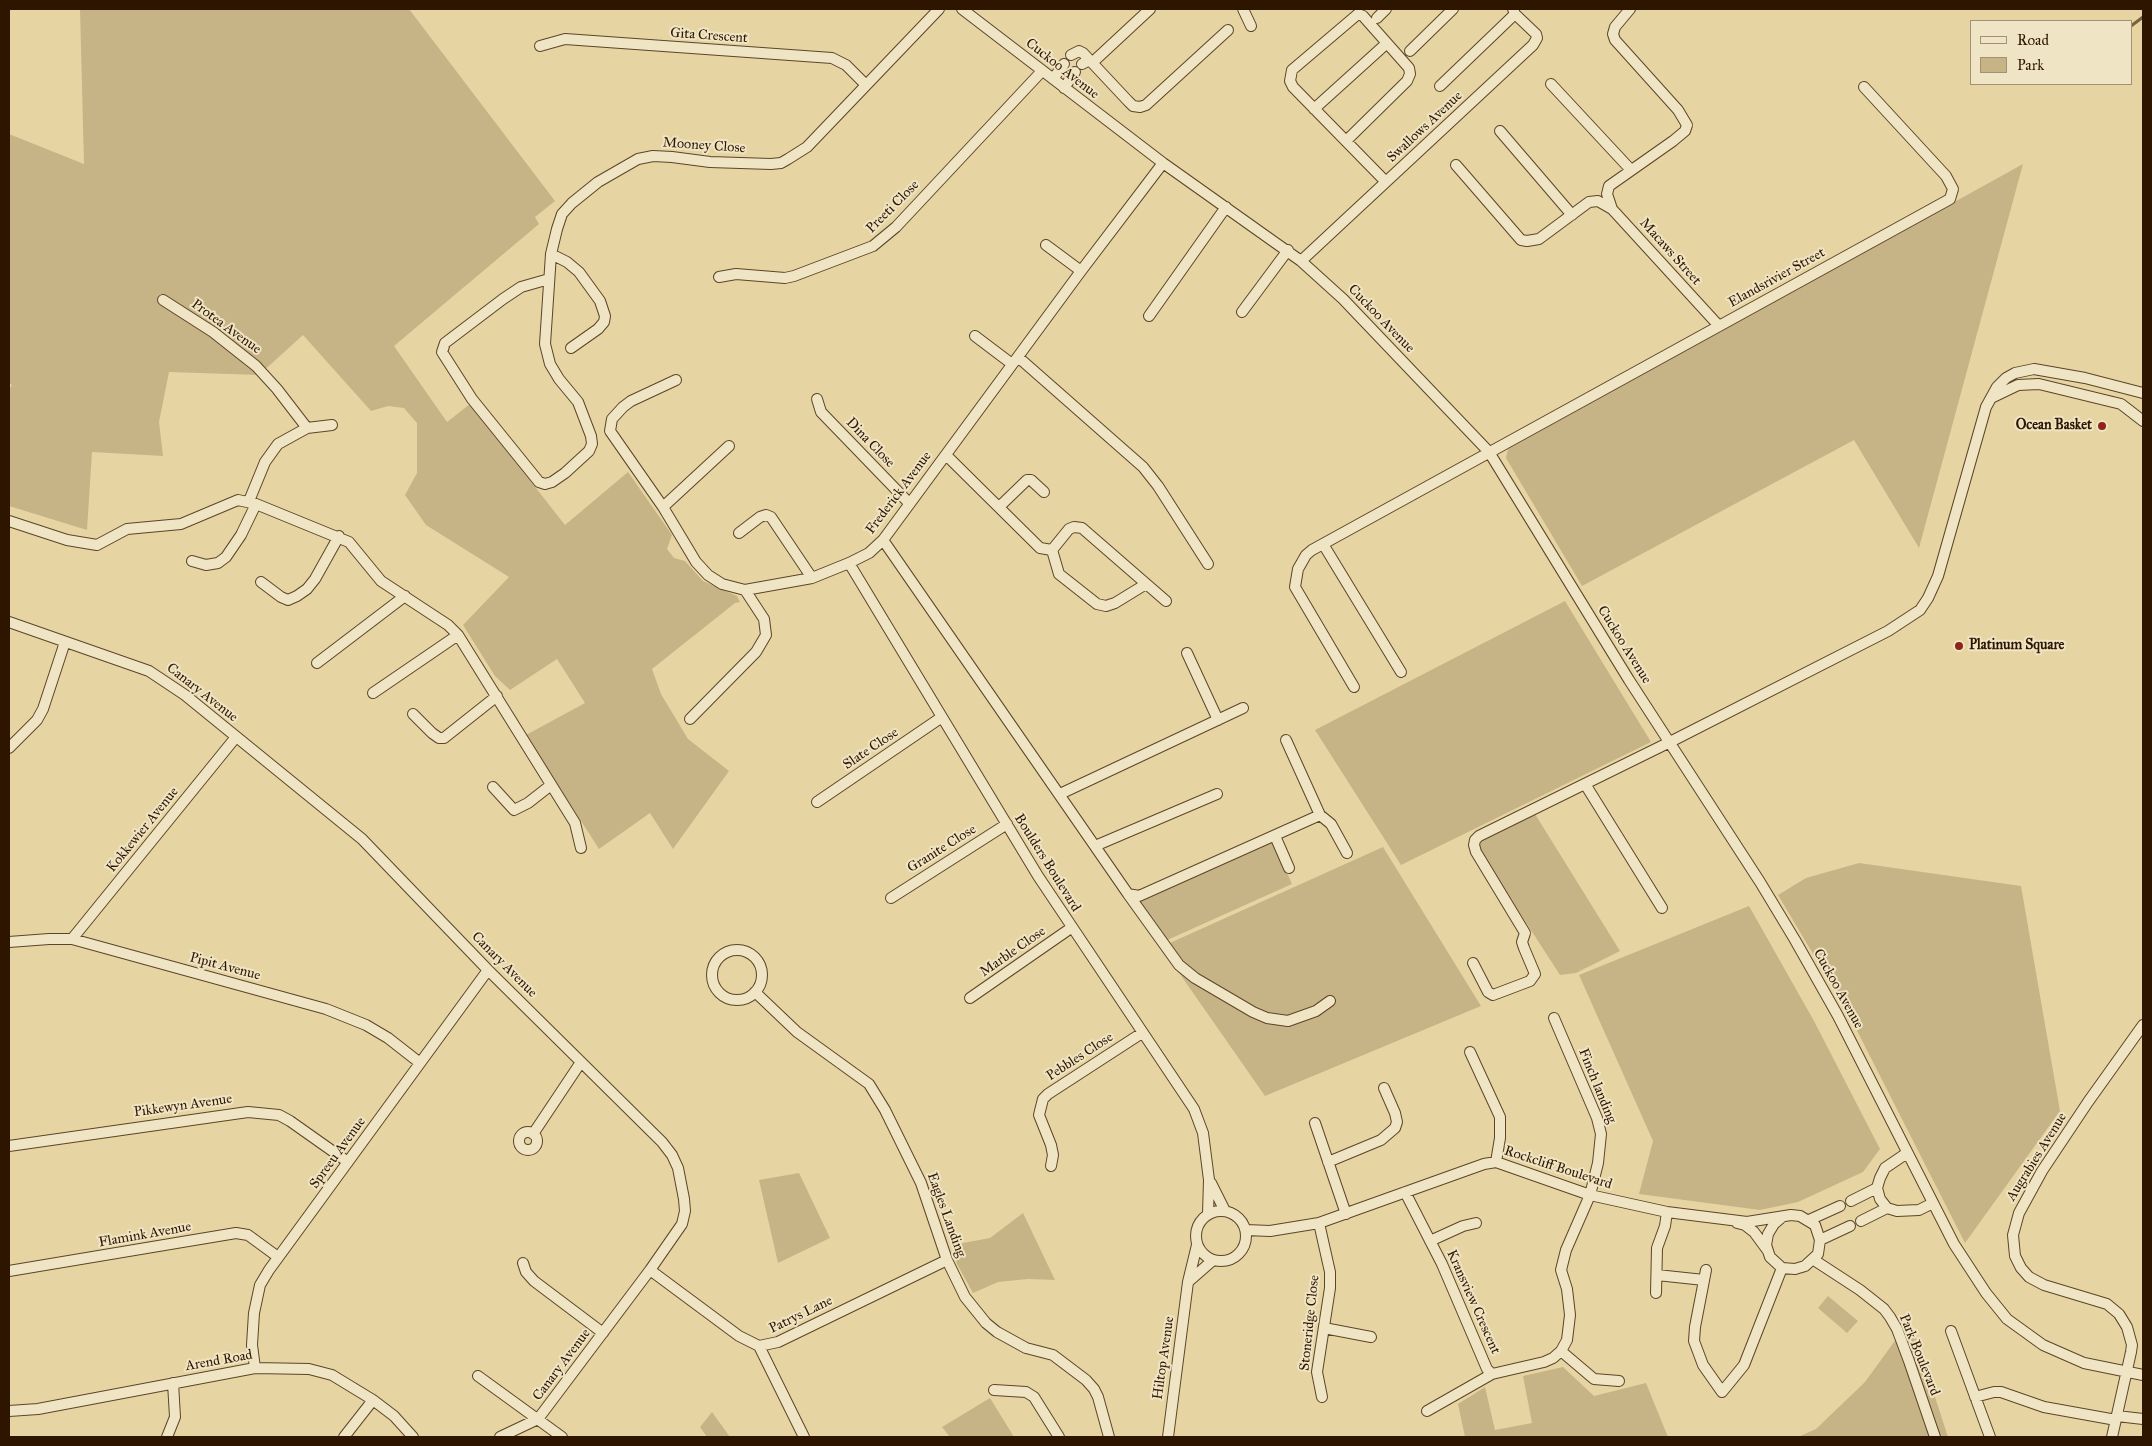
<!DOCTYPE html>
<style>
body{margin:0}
#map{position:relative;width:2152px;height:1446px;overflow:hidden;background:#e6d5a2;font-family:"IM FELL Great Primer",serif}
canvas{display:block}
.frame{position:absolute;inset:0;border:10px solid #2e1500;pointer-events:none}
.legend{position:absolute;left:1970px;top:20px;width:162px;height:65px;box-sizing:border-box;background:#efe4c3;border:1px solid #a29175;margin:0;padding:6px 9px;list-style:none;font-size:15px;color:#2e1500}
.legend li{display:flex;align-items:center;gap:10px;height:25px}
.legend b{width:25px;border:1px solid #a29175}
</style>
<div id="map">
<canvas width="2152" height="1446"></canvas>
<div class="frame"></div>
<ul class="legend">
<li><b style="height:6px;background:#efe4c3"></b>Road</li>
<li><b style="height:14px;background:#c7b486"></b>Park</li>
</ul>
</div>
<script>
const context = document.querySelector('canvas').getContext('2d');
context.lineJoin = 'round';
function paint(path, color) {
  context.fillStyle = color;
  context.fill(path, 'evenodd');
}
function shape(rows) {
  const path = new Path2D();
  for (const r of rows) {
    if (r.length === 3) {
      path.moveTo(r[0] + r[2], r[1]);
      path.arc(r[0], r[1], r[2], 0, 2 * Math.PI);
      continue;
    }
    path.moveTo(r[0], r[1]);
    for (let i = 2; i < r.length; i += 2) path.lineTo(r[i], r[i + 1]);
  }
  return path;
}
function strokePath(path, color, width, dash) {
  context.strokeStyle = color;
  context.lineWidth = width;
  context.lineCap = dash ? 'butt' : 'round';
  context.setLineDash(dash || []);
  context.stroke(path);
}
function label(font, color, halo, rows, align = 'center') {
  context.font = font + ' "IM FELL Great Primer",serif';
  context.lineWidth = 4;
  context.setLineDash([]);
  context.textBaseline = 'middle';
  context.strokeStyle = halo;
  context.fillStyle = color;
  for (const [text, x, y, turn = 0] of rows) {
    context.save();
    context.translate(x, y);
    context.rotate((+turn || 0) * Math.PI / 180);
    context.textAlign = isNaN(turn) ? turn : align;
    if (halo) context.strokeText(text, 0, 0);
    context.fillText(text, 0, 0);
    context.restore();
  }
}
paint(shape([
 [80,9,409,9,555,201,535,217,539,224,394,346,447,422,470,404,565,525,628,472,672,535,667,549,674,558,685,561,703,581,737,596,740,602,735,603,652,669,661,694,688,739,729,771,673,849,650,813,599,849,526,735,585,703,557,659,510,690,495,676,463,625,509,577,426,525,405,495,417,473,417,423,404,408,388,406,371,411,303,335,259,375,169,372,159,422,163,456,92,452,87,530,9,506,9,390,12,385,9,383,9,134,84,164],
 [2023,164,1919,548,1854,440,1582,586,1506,458,1508,449],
 [1565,601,1651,742,1401,865,1315,730],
 [1535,814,1620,951,1576,973,1560,975,1479,850,1480,843,1485,837],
 [1270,843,1275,845,1292,884,1165,941,1138,901],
 [1383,847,1481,1006,1265,1096,1161,947],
 [1859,863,2021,886,2060,1111,1965,1243,1847,1011,1778,895,1806,878],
 [1749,906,1814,1021,1880,1149,1863,1172,1798,1202,1760,1210,1639,1194,1653,1141,1579,975],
 [799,1173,830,1238,778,1263,759,1180],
 [1023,1213,1055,1280,1028,1279,998,1282,973,1293,957,1264,952,1245,990,1238],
 [1828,1296,1858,1321,1847,1333,1818,1308],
 [1910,1320,1948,1437,1798,1437,1816,1429,1865,1382],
 [1563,1367,1594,1396,1646,1383,1668,1437,1465,1437,1458,1404,1485,1387,1495,1430,1532,1423,1523,1376],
 [990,1398,1014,1437,950,1437,942,1427],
 [712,1412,730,1437,707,1437,700,1427]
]), '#c7b486');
strokePath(shape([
 [2131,26,2143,17]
]), '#776140', 3);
const minor = shape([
 [962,9,1163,163,1301,261,1343,299,1489,452,1629,680,1760,882,1795,940,1838,1016,1954,1244,1986,1293,2007,1319,2043,1345,2084,1363,2143,1375],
 [1243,9,1251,26],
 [1377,18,1386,9],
 [540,46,565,39,832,58,846,65,866,85],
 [1410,51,1453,9],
 [1071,55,1079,51,1083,53,1128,101,1133,106,1140,107,1146,105,1228,30],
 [1082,64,1088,61,1093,62,1150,9],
 [1053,79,1064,64],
 [1551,84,1631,170],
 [1440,86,1515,14],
 [1064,88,1075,72],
 [1314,109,1387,43],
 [1500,131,1572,215],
 [1346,141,1407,81,1410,74,1409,68,1363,16,1358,14,1292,70,1290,81,1293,87,1386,182],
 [1456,165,1521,240,1527,241,1539,239,1589,202,1598,201,1612,209,1719,326],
 [1612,209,1607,194,1609,186,1673,141,1685,131,1687,125,1678,110,1615,40,1613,34,1615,27,1630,9],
 [1046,245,1081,271],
 [551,254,567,262,579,272,600,301,605,316,604,322,598,329,571,348],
 [1301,261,1533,45,1537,38,1536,34,1515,14,1513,9],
 [719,277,736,274,785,278,794,276,873,246,896,227,1042,71],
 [549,279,521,287,503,299,445,343,442,352,472,399,539,482,545,484,552,482,565,473,589,451,592,444,591,436,578,402,559,379,550,364,545,344,551,254,557,229,562,214,572,203,598,182,638,159,653,156,672,157,710,162,771,164,781,163,788,159,807,147,939,9],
 [163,300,213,332,256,366,277,389,307,428],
 [1242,312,1288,250],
 [1149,316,1226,207],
 [975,336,1012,364],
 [1018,357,1143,467,1158,486,1208,564],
 [676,380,631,401,623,407,612,419,610,431,663,507,696,562,708,575,722,584,745,590,812,578,849,563,869,553,883,540,1081,271,1163,163],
 [1991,398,2018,385,2039,384,2121,404,2143,421],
 [817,399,821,412,909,503],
 [946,455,1040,548,1052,550,1069,529,1074,527,1082,528,1166,601],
 [249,501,265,462,278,444,307,428,332,425],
 [663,507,729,446],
 [999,507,1027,480,1031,480,1044,492],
 [9,521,67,540,97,545,127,529,181,524,238,500,256,504,349,542,381,581,448,625,458,635,575,823,581,848],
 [739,533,760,517,766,515,771,517,812,578],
 [883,540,1128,894,1139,896,1320,815,1286,740],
 [1323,544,1401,672],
 [1052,550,1059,574,1097,604,1106,606,1115,603,1146,584],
 [192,561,206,565,218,563,226,557,241,535,256,504],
 [849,563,1038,876,1194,1109,1203,1133,1209,1180,1208,1214],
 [261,582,281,597,288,600,297,596,307,589,315,579,339,536],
 [9,622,149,671,185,695,362,839,488,970,662,1142,672,1155,678,1168,684,1199,685,1211,682,1224,650,1270,538,1419,500,1437],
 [1187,653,1218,720],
 [317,663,405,596],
 [1354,687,1295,587,1298,569,1306,555,1312,550,1950,199,1953,189,1946,176,1864,87],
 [373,693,458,635],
 [413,714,432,733,439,738,444,738,497,696],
 [690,719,756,652,766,635,764,619,745,590],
 [9,748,37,720,43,709,65,642],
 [1585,784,1662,908],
 [493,787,514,810,528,803,551,785],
 [1060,794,1243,708],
 [817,802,942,717],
 [1320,815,1331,824,1347,853],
 [1275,836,1289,868],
 [1095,846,1217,794],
 [1128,894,1179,965,1195,978,1253,1012,1267,1018,1288,1021,1316,1011,1330,1001],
 [891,898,1007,824],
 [72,939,236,737],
 [9,942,49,939,72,939,326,1009,366,1025,388,1038,420,1063],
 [737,975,25],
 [1473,963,1488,992,1493,995,1530,981,1535,974,1524,948,1522,942,1525,933,1476,852,1474,845,1475,840,1479,836,1670,742,1888,631,1920,610,1928,598,1938,576,1986,407,1997,387,2006,378,2015,373,2034,369,2085,378,2143,393],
 [755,992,797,1032,869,1084,885,1110,921,1183,947,1260,965,1297,986,1323,997,1332,1026,1348,1053,1355,1086,1380,1094,1389,1098,1397,1109,1437],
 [970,998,1071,928],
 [1470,1052,1500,1117,1500,1138,1496,1162],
 [1315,1123,1346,1214],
 [528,1141,9],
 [533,1134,581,1062],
 [9,1146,248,1112,279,1115,290,1121,348,1162],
 [1907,1153,1885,1168,1880,1178,1877,1188,1880,1199,1887,1208,1897,1211,1919,1210,1933,1203],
 [1328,1162,1381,1140,1395,1128,1397,1122,1395,1113,1384,1088],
 [1051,1166,1053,1155,1051,1145,1039,1115,1043,1099,1048,1094,1142,1033],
 [1211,1183,1225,1211],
 [1405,1192,1442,1264,1487,1369,1492,1374],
 [1851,1201,1877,1188],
 [1221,1236,25],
 [1809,1220,1840,1206],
 [1861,1221,1887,1208],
 [1319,1223,1330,1272,1330,1288,1317,1372,1322,1397],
 [1737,1223,1745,1225,1754,1232,1768,1251],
 [1246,1230,1270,1231,1319,1223,1484,1164,1496,1162,1590,1195,1667,1212,1747,1222,1791,1215,1800,1216,1815,1225,1820,1240,1818,1254,1805,1266,1795,1269,1782,1268,1770,1257,1766,1245,1768,1234,1774,1224,1781,1218],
 [1820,1240,1850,1226],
 [1430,1241,1463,1226,1476,1223],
 [1814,1260,1860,1290,1884,1309,1890,1317,1897,1329,1909,1361,1935,1437],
 [523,1263,526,1272,534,1281,603,1333],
 [650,1270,739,1336,759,1346,778,1342,947,1260],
 [1706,1270,1695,1327,1694,1341,1703,1365,1722,1392,1744,1365,1782,1268],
 [9,1271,236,1233,248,1235,278,1257],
 [1657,1275,1704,1280],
 [1188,1282,1212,1261],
 [1656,1293,1657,1248,1665,1226,1667,1212],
 [1324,1328,1371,1337],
 [1951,1331,1990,1437],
 [759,1346,804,1437],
 [1561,1351,1594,1379,1619,1381],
 [255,1368,252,1345,254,1313,260,1285,269,1270,488,970],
 [478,1376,562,1437],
 [994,1390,1026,1392,1034,1397,1059,1437],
 [1975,1397,1994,1392,2001,1392,2044,1407,2116,1420],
 [9,1411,38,1409,255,1368,309,1369,332,1375,373,1400,394,1416,413,1437],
 [1427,1411,1492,1374,1544,1362,1553,1358,1561,1351,1567,1340,1570,1315,1567,1289,1561,1270,1566,1250,1590,1195,1598,1163,1601,1134,1597,1118,1554,1018],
 [2117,1416,2143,1419],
 [167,1437,175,1417,173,1383],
 [344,1437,373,1400],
 [1168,1437,1188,1282,1197,1245],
 [2112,1437,2131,1352,2132,1345,2127,1327,2119,1314,2107,1304,2044,1285,2029,1277,2021,1268,2015,1256,2013,1235,2019,1213,2042,1171,2088,1102,2143,1025]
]);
strokePath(minor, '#5c4528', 12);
strokePath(minor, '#efe4c3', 10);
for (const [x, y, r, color] of [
 [2102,426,5,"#8f2418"],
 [1959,646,5,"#8f2418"]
]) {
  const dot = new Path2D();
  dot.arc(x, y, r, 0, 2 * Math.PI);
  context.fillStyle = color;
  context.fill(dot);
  strokePath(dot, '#efe4c3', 2);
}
label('14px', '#2e1500', '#efe4c3', [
 ["Gita Crescent",709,36,4],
 ["Cuckoo Avenue",1062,69,38],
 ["Swallows Avenue",1425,127,-43],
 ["Mooney Close",704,146,4],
 ["Preeti Close",893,207,-45],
 ["Macaws Street",1670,252,48],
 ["Elandsrivier Street",1777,278,-29],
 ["Cuckoo Avenue",1381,319,46],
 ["Protea Avenue",226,327,36],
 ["Dina Close",870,443,46],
 ["Frederick Avenue",899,493,-53],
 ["Cuckoo Avenue",1624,645,58],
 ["Canary Avenue",202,693,38],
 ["Slate Close",871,749,-34],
 ["Kokkewier Avenue",143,830,-51],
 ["Granite Close",942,849,-32],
 ["Boulders Boulevard",1047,863,58],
 ["Marble Close",1013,952,-35],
 ["Canary Avenue",504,965,45],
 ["Pipit Avenue",225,967,15],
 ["Cuckoo Avenue",1838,989,61],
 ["Pebbles Close",1080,1057,-33],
 ["Finch landing",1597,1086,68],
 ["Pikkewyn Avenue",183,1106,-8],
 ["Spreeu Avenue",338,1153,-54],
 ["Augrabies Avenue",2037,1157,-58],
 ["Rockcliff Boulevard",1558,1168,18],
 ["Eagles Landing",946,1215,70],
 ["Flamink Avenue",145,1235,-10],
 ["Kransview Crescent",1473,1302,66],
 ["Patrys Lane",801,1315,-26],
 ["Stoneridge Close",1310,1323,-84],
 ["Park Boulevard",1919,1355,68],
 ["Hiltop Avenue",1164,1358,-82],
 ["Arend Road",219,1361,-10],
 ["Canary Avenue",562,1365,-53]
]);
label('bold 14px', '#2e1500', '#efe4c3', [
 ["Ocean Basket",2092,426],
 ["Platinum Square",1969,646,"left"]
], 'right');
</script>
